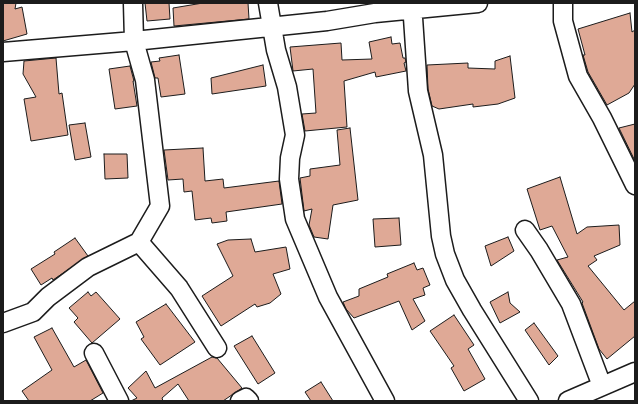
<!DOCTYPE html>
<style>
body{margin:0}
#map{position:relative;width:638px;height:404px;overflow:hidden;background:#fff;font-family:"Patrick Hand",sans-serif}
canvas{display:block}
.frame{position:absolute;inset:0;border:4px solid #1c1c1c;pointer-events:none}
</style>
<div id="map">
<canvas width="638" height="404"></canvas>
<div class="frame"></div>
</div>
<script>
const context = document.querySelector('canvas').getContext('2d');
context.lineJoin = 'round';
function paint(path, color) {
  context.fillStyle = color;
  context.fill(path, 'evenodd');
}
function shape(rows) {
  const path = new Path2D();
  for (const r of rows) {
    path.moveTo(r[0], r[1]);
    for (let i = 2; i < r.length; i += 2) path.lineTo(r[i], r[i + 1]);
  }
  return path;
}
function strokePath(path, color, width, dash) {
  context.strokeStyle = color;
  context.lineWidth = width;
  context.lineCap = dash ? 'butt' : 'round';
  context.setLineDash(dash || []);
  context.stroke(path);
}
const building = shape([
 [3,3,16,3,15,9,22,7,27,34,3,41,3,3],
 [145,3,169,3,170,19,147,21,145,3],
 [203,3,248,3,249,19,174,26,173,8,203,3],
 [630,13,632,32,635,30,635,84,629,93,607,105,588,72,583,55,585,55,578,29,630,13],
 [391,37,392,44,400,43,403,58,405,58,406,62,404,63,406,71,376,77,375,72,344,81,347,127,305,131,302,114,316,113,313,69,293,71,290,47,341,43,342,60,372,59,369,42,391,37],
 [179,55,185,94,161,97,158,78,155,78,151,62,160,61,159,58,179,55],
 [510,56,515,98,498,104,473,107,473,104,439,109,432,106,428,89,427,65,468,63,468,68,495,69,495,61,510,56],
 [56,58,59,94,62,93,68,135,31,141,24,99,36,97,23,74,24,61,56,58],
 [263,65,266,86,212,94,211,78,263,65],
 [130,66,134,81,133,81,137,106,115,109,109,69,130,66],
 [85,123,91,157,75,160,69,125,85,123],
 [635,124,635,161,619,128,635,124],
 [350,128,358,200,333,205,328,239,314,237,309,225,312,209,304,211,300,178,310,176,310,169,340,165,337,130,350,128],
 [203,148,205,181,223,179,224,188,279,181,282,204,226,212,227,221,212,223,211,218,195,220,192,191,184,192,183,179,168,180,164,150,203,148],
 [104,154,127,154,128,178,105,179,104,154],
 [560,177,577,234,587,227,619,225,620,245,594,256,597,260,588,266,624,310,635,301,635,336,607,359,599,349,582,303,583,302,557,260,568,257,552,226,540,230,527,189,560,177],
 [399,218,401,245,375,247,373,219,399,218],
 [508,237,514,251,491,266,485,246,508,237],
 [75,238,88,256,53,280,52,278,41,285,31,269,55,254,54,252,75,238],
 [251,239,255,252,286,247,290,269,273,274,281,294,270,303,257,307,255,304,221,326,202,296,233,276,217,244,228,240,251,239],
 [414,263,417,270,423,268,430,285,423,288,425,295,413,299,425,321,412,330,399,301,354,318,346,309,343,302,359,296,359,289,388,277,387,274,414,263],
 [88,292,91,296,96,292,120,319,92,343,74,322,78,318,69,308,88,292],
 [508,292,510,303,520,312,500,323,490,302,508,292],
 [166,304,195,342,160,365,141,339,144,337,136,322,166,304],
 [454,315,474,345,468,349,485,379,464,391,451,368,454,366,430,331,454,315],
 [534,323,558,356,549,365,525,330,534,323],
 [52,328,74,367,86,360,103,393,90,401,29,401,22,391,52,370,34,337,52,328],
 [252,336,275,373,258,384,234,346,252,336],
 [212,357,217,358,242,388,223,401,189,401,178,384,162,398,163,401,131,401,137,398,128,388,146,371,155,388,212,357],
 [321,382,333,401,311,401,305,392,321,382]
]);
paint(building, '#dfa996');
strokePath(building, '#1c1c1c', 1);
const minor = shape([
 [133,3,134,41,145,80,160,206,139,242,179,288,217,348],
 [268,3,276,50,287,87,295,135,290,158,289,179,295,219,328,297,385,401],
 [412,3,418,91,433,155,441,236,445,254,455,280,472,310,529,401],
 [563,3,563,21,578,76,602,118,635,185],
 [3,52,134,41,327,21,375,13,478,3],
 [525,230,539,250,571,304,602,386],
 [3,323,33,312,48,297,88,267,139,242],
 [94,353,119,401],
 [240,401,246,398,249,401],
 [568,401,635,372]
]);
strokePath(minor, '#1c1c1c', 21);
strokePath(minor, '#fff', 18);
</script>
